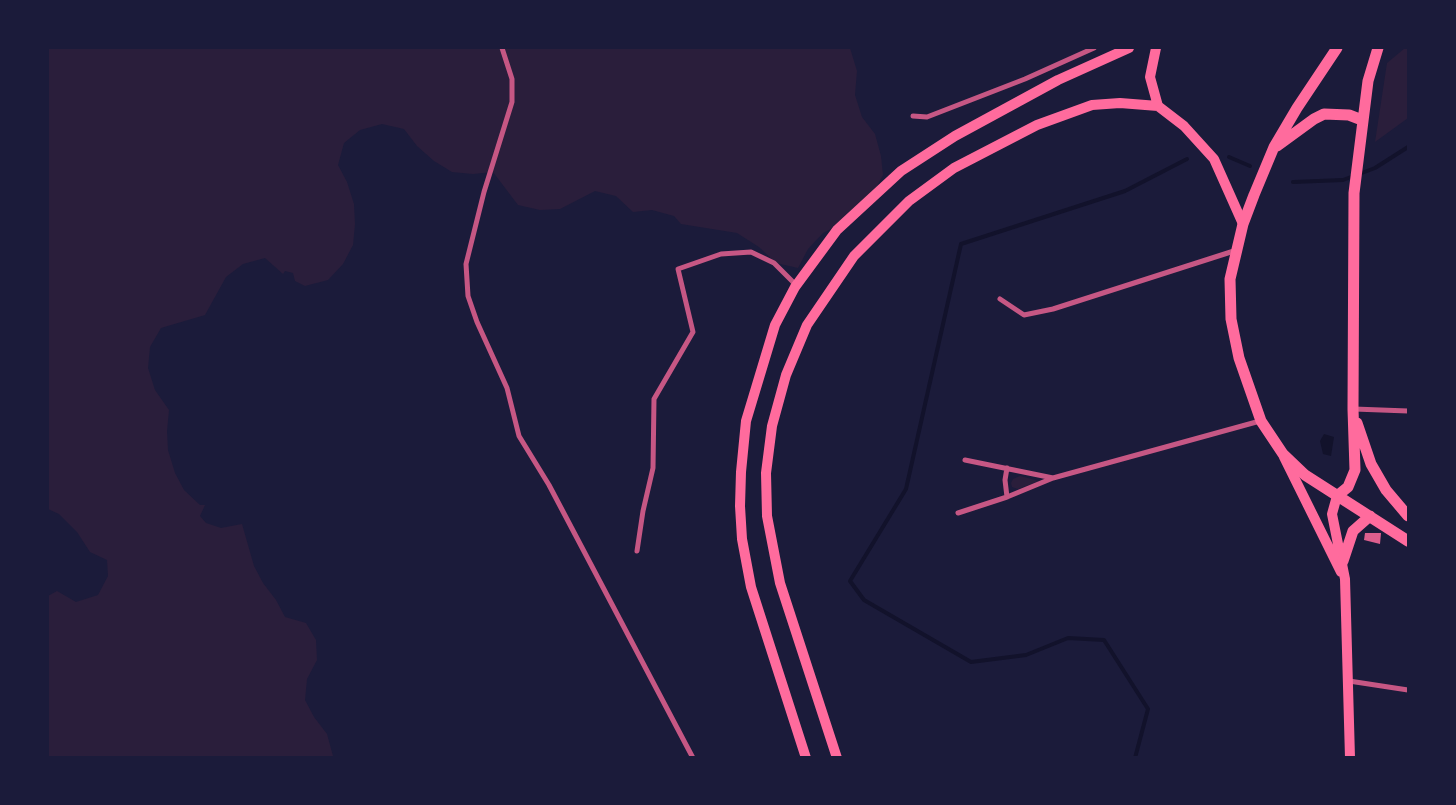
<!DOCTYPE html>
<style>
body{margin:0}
#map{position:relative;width:1456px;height:805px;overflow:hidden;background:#1b1b3a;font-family:Karla,sans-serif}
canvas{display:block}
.frame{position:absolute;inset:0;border:49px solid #1b1b3a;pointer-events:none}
</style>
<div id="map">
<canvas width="1456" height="805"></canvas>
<div class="frame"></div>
</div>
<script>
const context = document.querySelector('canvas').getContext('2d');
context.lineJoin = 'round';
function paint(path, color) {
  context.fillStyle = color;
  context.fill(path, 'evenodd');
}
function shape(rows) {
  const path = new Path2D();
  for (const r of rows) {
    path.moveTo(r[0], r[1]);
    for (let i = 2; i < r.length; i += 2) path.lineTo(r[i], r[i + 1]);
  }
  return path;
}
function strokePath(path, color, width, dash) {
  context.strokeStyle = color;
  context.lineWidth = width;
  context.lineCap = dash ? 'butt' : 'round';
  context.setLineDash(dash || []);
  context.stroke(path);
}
paint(shape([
 [48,48,850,48,857,71,855,95,862,117,875,134,881,156,883,175,872,195,841,224,823,233,808,249,798,268,776,263,759,247,737,233,681,224,674,216,652,210,633,212,616,196,595,191,560,209,540,210,518,205,493,172,473,174,452,172,434,161,417,146,404,129,382,124,360,130,344,143,338,165,347,182,354,204,355,224,353,245,343,264,328,280,305,286,295,281,293,273,285,271,283,274,265,258,243,264,226,277,205,315,161,328,150,347,148,368,155,390,169,410,167,431,168,450,175,473,184,490,200,505,205,505,200,516,206,523,221,528,242,524,254,566,263,583,276,600,285,617,306,623,316,640,317,660,307,679,305,700,314,717,327,734,333,756,331,757,48,757,48,596,57,591,76,602,98,595,108,576,107,560,90,552,77,532,59,514,48,509],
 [1405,48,1408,48,1408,118,1375,142,1387,63],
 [1020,476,1039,481,1018,489,1012,487,1011,483,1013,479]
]), '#2a1e3b');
paint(shape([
 [1324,434,1334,437,1331,456,1323,454,1320,441]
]), '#12122b');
strokePath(shape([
 [1229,157,1250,166],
 [1293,182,1343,180,1375,168,1408,147],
 [1135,758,1148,709,1104,640,1068,638,1026,655,971,662,864,600,850,581,906,489,961,244,1125,191,1187,159]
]), '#12122b', 4);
paint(shape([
 [1365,533,1381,533,1380,544,1364,540]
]), '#dd5f8e');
strokePath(shape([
 [502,48,512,79,512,102,484,192,466,264,468,296,477,322,507,388,519,436,549,485,693,758],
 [913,116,927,117,1025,79,1094,48],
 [1000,299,1024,315,1053,309,1237,250],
 [1354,409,1408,411],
 [965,460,1053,478],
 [1007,468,1005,480,1007,497],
 [958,513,1007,497,1053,478,1260,421],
 [637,551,643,511,653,468,654,399,693,332,678,269,721,254,751,252,774,263,796,285],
 [1349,681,1408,690]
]), '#c65784', 5);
strokePath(shape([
 [1156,48,1150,77,1158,106],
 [1284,457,1341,572],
 [1337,496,1332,514,1345,579,1350,758],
 [806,758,751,587,742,539,740,506,741,472,746,421,775,325,795,287,837,230,901,171,955,136,1058,80,1129,48],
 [837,758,780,583,767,516,766,473,772,426,786,375,807,325,854,256,909,201,954,168,1037,125,1092,105,1120,103,1158,106,1184,126,1214,159,1243,224]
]), '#ff6b9d', 10);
strokePath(shape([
 [1337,48,1297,108,1274,147,1254,195,1243,224,1230,279,1231,319,1239,358,1261,421,1283,454,1305,475,1408,541],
 [1277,146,1314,119,1324,114,1349,115,1362,120],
 [1357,423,1371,464,1386,490,1408,516],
 [1337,496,1348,487,1355,470,1353,409,1354,193,1368,81,1378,48],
 [1343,561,1353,531,1370,516]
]), '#ff6b9d', 11);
</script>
